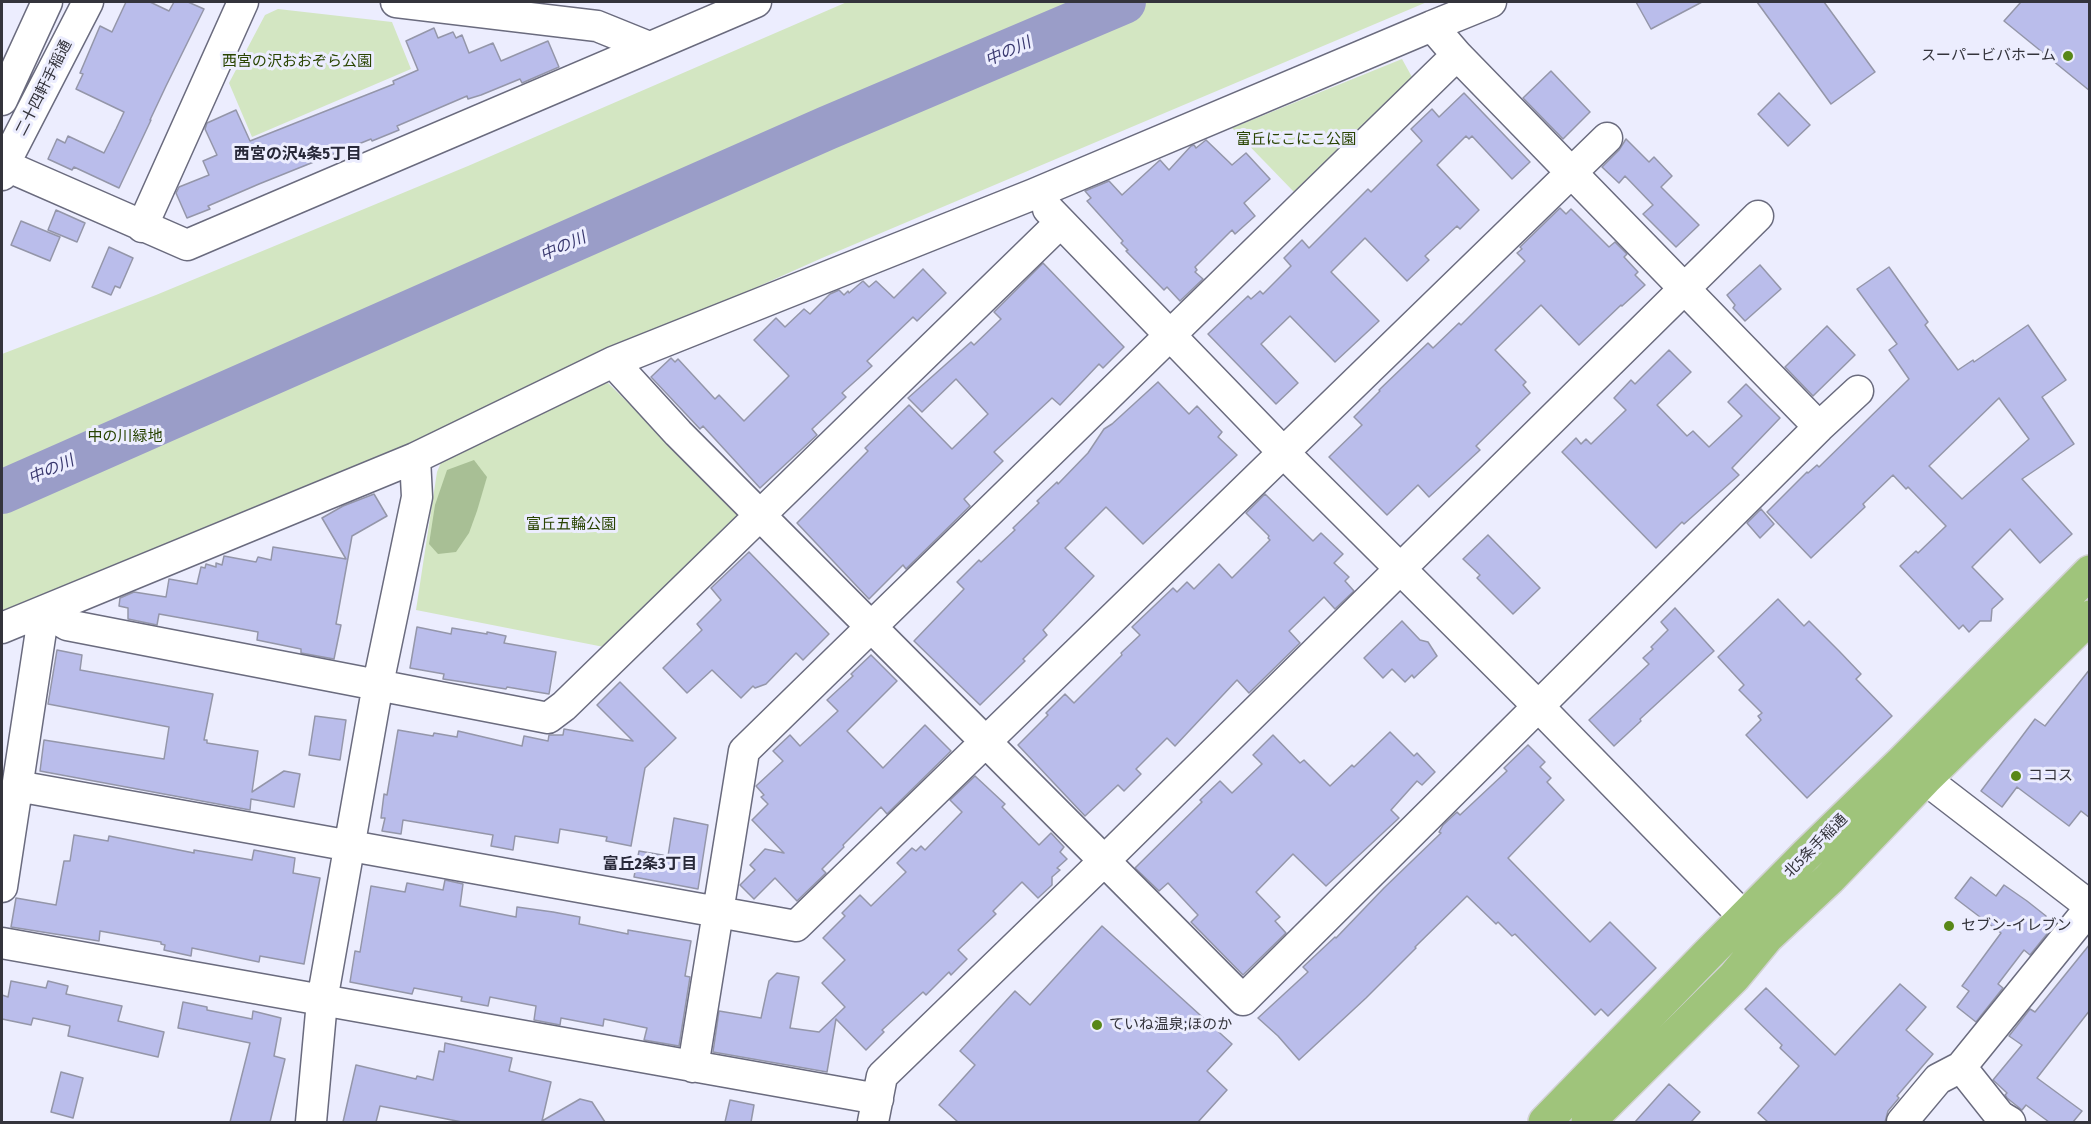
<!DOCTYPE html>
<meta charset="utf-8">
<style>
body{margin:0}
#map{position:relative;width:2091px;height:1124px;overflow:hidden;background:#ecedfe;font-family:"Fira Sans Condensed",sans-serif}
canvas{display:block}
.frame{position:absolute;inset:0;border:3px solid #34343c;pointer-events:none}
</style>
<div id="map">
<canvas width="2091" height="1124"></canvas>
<div class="frame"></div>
</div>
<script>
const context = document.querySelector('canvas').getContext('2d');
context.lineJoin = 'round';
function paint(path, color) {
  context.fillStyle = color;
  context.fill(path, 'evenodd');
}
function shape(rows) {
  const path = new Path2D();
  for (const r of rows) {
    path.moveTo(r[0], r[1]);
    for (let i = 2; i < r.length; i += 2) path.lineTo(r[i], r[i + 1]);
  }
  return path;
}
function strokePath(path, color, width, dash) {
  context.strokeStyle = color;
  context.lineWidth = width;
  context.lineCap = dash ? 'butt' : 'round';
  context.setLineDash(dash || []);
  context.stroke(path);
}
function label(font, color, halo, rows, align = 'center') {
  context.font = font + ' "Fira Sans Condensed","Noto Sans JP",sans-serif';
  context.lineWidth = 6;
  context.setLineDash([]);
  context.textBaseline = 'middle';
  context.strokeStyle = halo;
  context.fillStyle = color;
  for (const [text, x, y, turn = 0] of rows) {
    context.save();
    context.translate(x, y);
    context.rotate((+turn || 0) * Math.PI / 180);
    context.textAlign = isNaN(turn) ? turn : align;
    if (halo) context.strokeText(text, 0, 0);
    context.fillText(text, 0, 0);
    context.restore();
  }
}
paint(shape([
 [847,2,1427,2,822,258,560,375,296,497,2,619,2,354,156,295,468,166],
 [278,9,392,22,411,69,252,137,229,83,265,15],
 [1402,59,1412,77,1294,192,1232,128],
 [608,383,663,437,670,441,738,515,735,521,609,648,416,610,437,472,442,460,599,385]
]), '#d3e6c2');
paint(shape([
 [474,460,487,477,477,511,469,533,456,552,438,554,429,544,435,505,447,470]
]), '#a8bf95');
strokePath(shape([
 [2,492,827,128,1124,2]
]), '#9a9dc8', 44);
const building = shape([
 [126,2,150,2,169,11,174,2,188,2,204,9,166,86,150,120,151,120,119,188,74,167,72,170,48,159,57,139,65,143,68,136,104,153,116,129,124,112,76,89,83,74,80,73,100,26,112,32,126,2],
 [1636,2,1702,2,1651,29,1636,2],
 [1757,2,1824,2,1875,72,1831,104,1757,2],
 [2021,2,2090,2,2090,91,2004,21,2021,2],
 [434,28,438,38,453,32,456,38,462,35,469,53,493,43,501,61,548,41,559,67,522,83,520,79,481,95,468,99,467,96,397,126,399,130,372,141,371,139,259,184,208,206,210,209,187,218,176,193,179,187,209,175,203,161,217,155,205,129,207,123,236,110,250,141,394,84,393,81,418,70,406,41,434,28],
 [1551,71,1590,112,1563,139,1523,98,1551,71],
 [1464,93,1530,162,1512,179,1472,136,1469,139,1466,136,1437,165,1479,210,1460,229,1457,226,1425,256,1429,260,1407,281,1365,238,1331,272,1379,321,1335,362,1290,316,1261,344,1298,383,1276,404,1208,334,1248,296,1251,299,1260,291,1263,294,1291,266,1284,258,1302,240,1309,248,1368,189,1371,192,1422,141,1411,129,1432,109,1439,117,1464,93],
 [1779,93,1810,125,1788,146,1758,114,1779,93],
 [1626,139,1649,162,1654,157,1672,176,1661,187,1699,225,1676,247,1643,214,1653,205,1625,176,1619,183,1602,167,1619,150,1626,139],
 [1206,140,1232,165,1246,153,1270,179,1244,203,1255,216,1235,234,1232,230,1195,267,1197,270,1195,272,1203,279,1180,301,1167,287,1164,290,1126,251,1128,250,1121,243,1123,241,1087,201,1091,198,1085,191,1109,181,1122,195,1160,160,1169,170,1191,146,1194,145,1196,148,1206,140],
 [1560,208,1566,214,1571,209,1609,247,1615,242,1627,254,1624,257,1638,272,1635,275,1645,285,1622,306,1621,305,1579,345,1541,305,1495,350,1526,382,1523,385,1530,393,1476,446,1480,450,1429,497,1418,485,1387,515,1329,457,1362,425,1354,417,1380,391,1379,390,1428,343,1433,348,1459,323,1461,325,1525,261,1517,253,1522,249,1520,247,1560,208],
 [56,210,85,223,77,242,48,230,56,210],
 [21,221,60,237,50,261,11,245,21,221],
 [109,247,133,258,120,288,115,286,111,295,92,287,109,247],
 [1043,263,1124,347,1103,368,1099,364,1060,405,1052,398,994,452,1003,461,964,499,970,506,906,569,903,565,869,599,797,523,868,451,865,448,909,405,952,449,988,414,956,379,922,412,908,398,971,342,974,345,1001,319,994,312,1043,263],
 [1760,265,1781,289,1745,321,1733,308,1735,305,1727,295,1760,265],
 [1889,267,1928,322,1925,325,1958,370,1973,360,1974,362,2028,325,2066,380,2042,397,2074,444,2022,479,2072,534,2040,563,2010,529,1972,567,2003,599,1992,609,1991,621,1980,621,1969,632,1963,625,1959,629,1900,566,1916,551,1918,553,1946,526,1908,487,1906,489,1893,475,1863,504,1865,507,1811,558,1767,512,1807,472,1808,473,1817,465,1819,467,1909,379,1889,350,1897,344,1857,289,1889,267],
 [1999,398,2029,439,1962,499,1929,466,1999,398],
 [923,269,946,293,917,321,913,317,867,361,872,366,842,393,846,397,812,429,817,435,760,488,703,426,700,429,651,377,671,358,675,362,678,359,715,399,719,395,744,421,789,376,754,340,776,318,785,327,804,309,810,314,830,294,839,290,844,295,848,291,849,293,863,281,869,287,876,281,894,298,923,269],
 [1827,326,1855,355,1813,396,1785,367,1827,326],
 [1669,350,1691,372,1657,405,1687,436,1693,431,1709,447,1742,416,1728,402,1746,384,1780,418,1732,468,1739,475,1684,524,1682,522,1656,548,1562,452,1576,438,1581,444,1586,439,1591,444,1626,410,1614,398,1631,380,1635,384,1669,350],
 [1158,382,1189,414,1197,406,1222,432,1218,437,1237,455,1143,544,1106,507,1065,548,1094,576,1043,630,1047,635,1023,659,1025,661,980,705,914,641,964,589,957,582,979,560,981,562,1015,530,1013,528,1039,503,1037,501,1057,482,1058,484,1088,453,1104,429,1112,424,1158,382],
 [374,494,387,516,352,536,336,624,341,625,334,659,301,653,301,649,257,640,258,632,226,626,159,614,157,625,128,619,128,608,119,606,120,598,134,592,166,597,169,579,197,584,201,567,205,568,206,564,216,567,216,563,222,565,224,556,256,562,258,557,271,560,273,547,346,559,322,518,343,506,374,494],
 [1265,494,1313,541,1321,533,1343,554,1334,563,1349,577,1345,581,1354,591,1335,609,1324,597,1289,631,1300,643,1249,693,1237,680,1175,746,1167,738,1136,769,1141,774,1124,791,1118,785,1085,816,1018,745,1048,715,1046,713,1065,694,1074,703,1122,655,1121,653,1140,635,1132,627,1173,588,1177,592,1187,582,1194,589,1219,564,1232,578,1270,540,1268,538,1269,536,1246,513,1265,494],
 [1761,509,1774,524,1760,538,1747,523,1761,509],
 [1488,535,1540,588,1513,614,1477,578,1480,575,1463,559,1488,535],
 [749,552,829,634,803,660,796,653,766,684,755,688,753,686,741,698,712,670,687,693,663,668,702,630,697,624,721,600,711,588,749,552],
 [1778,599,1804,626,1809,621,1839,651,1861,674,1856,679,1892,716,1807,798,1746,735,1761,720,1758,716,1762,713,1739,690,1744,685,1718,657,1778,599],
 [1675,608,1714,651,1640,719,1641,721,1614,746,1589,720,1649,664,1643,658,1653,649,1651,647,1668,630,1661,622,1675,608],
 [1402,621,1420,640,1428,642,1437,656,1414,678,1412,675,1405,682,1392,669,1383,678,1364,658,1402,621],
 [417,627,451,634,452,628,487,634,487,632,506,636,504,643,556,652,549,694,507,687,506,689,463,682,443,679,444,674,410,668,417,627],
 [57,650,82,655,80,670,213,694,204,740,207,740,207,743,258,751,252,792,284,771,300,774,294,807,251,799,250,810,40,771,44,740,164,759,169,727,48,704,57,650],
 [871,655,897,681,847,731,883,768,925,725,951,751,887,814,881,807,843,845,844,847,822,869,826,873,797,901,775,878,754,899,740,885,755,870,750,865,765,849,784,853,752,820,768,804,761,797,764,795,756,786,783,761,773,751,790,735,800,746,838,711,827,700,853,676,851,674,871,655],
 [2090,669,2090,818,2081,811,2069,826,2017,787,2002,807,1981,791,2035,719,2045,726,2090,669],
 [620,682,676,738,645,768,631,846,606,841,607,837,560,829,558,843,515,836,513,850,491,846,493,835,403,820,401,834,382,831,385,818,381,818,384,794,387,795,398,730,433,736,434,733,457,737,458,731,522,746,524,736,548,741,549,735,563,735,564,729,633,741,597,705,620,682],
 [315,716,346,720,340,760,309,755,315,716],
 [1390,732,1414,756,1417,753,1435,772,1422,785,1417,781,1391,810,1399,818,1326,886,1293,854,1256,892,1280,917,1275,921,1286,933,1243,975,1191,922,1198,915,1168,883,1159,891,1135,868,1202,802,1200,800,1220,781,1232,793,1262,764,1253,755,1273,735,1300,763,1304,760,1330,786,1352,765,1354,767,1390,732],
 [1528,745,1545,762,1540,767,1551,778,1547,782,1564,800,1508,858,1590,942,1610,922,1656,968,1608,1016,1601,1009,1595,1015,1515,934,1512,936,1498,922,1496,924,1467,896,1415,947,1416,948,1366,998,1299,1060,1278,1036,1258,1018,1308,972,1303,967,1335,937,1336,938,1384,888,1441,833,1439,832,1443,825,1457,812,1460,815,1507,771,1504,768,1528,745],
 [975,776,1005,804,1002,807,1039,845,1051,833,1064,847,1060,852,1067,859,1057,868,1060,870,1052,877,1052,885,1038,898,1022,882,993,911,996,914,958,950,967,959,951,975,949,972,926,995,923,992,882,1030,884,1032,866,1050,836,1019,827,1072,713,1052,719,1011,761,1018,769,981,777,973,799,977,790,1028,819,1032,845,1007,822,983,845,960,823,938,845,916,842,913,860,895,871,906,906,872,897,863,912,848,916,851,921,846,925,850,962,812,950,800,975,776],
 [674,818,708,825,698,889,634,877,639,851,668,856,674,818],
 [74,835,108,841,109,836,194,853,194,850,252,860,254,850,295,858,293,873,320,878,304,964,260,956,259,962,192,948,191,956,164,950,165,945,161,944,161,942,100,931,99,941,11,927,16,898,56,905,64,861,70,861,74,835],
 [1971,877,1996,896,2004,885,2027,901,2046,916,2047,934,2030,955,2024,950,1998,984,2003,988,1976,1022,1957,1007,1969,991,1962,986,2001,933,1955,898,1971,877],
 [445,880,463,884,460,906,516,917,517,907,553,912,580,917,579,924,628,934,628,930,691,941,685,976,690,977,679,1046,644,1040,647,1028,604,1019,603,1026,561,1018,560,1025,534,1020,536,1006,490,997,488,1006,461,1001,462,997,414,988,412,994,350,982,355,951,360,952,371,886,405,892,407,883,443,890,445,880],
 [1102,926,1232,1044,1207,1071,1227,1090,1198,1122,958,1122,939,1105,975,1065,960,1051,1015,991,1030,1005,1102,926],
 [2090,944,2090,1010,2037,1078,2082,1111,2073,1122,2049,1122,2026,1105,2022,1110,2007,1098,2005,1095,2007,1093,1993,1080,2022,1045,2009,1036,2030,1009,2035,1012,2090,944],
 [11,981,46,988,48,981,68,986,66,994,122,1006,118,1021,164,1032,158,1057,68,1036,70,1026,33,1018,31,1025,2,1019,2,995,8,997,11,981],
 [1900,984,1926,1007,1906,1030,1933,1054,1897,1096,1899,1098,1888,1111,1885,1122,1768,1122,1758,1113,1799,1066,1780,1048,1782,1045,1745,1009,1766,988,1835,1055,1900,984],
 [183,1002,207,1007,207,1010,252,1019,253,1011,281,1018,274,1056,285,1059,270,1122,230,1122,250,1043,178,1028,183,1002],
 [445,1043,512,1058,509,1071,551,1082,542,1121,580,1099,592,1102,605,1122,462,1122,380,1106,376,1122,343,1122,356,1065,416,1079,417,1076,433,1080,439,1051,444,1052,445,1043],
 [61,1072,83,1078,73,1118,51,1112,61,1072],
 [1669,1084,1700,1112,1691,1122,1635,1122,1669,1084],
 [730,1100,754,1105,751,1122,725,1122,730,1100]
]);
paint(building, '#babdeb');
strokePath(building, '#9496a9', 1.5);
const minor = shape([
 [396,2,597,26,649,47],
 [1432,26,1491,2],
 [2,100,47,2],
 [2,164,187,245,756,2],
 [2,175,4,165,88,2],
 [1048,209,1283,452,1538,706,1745,918,1762,933],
 [142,227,243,2],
 [613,362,678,433,1243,1000,1819,427,1858,391],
 [2,628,415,458,613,362,1034,194,1432,26,1457,55,1819,427],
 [1925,779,2090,906],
 [17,786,796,926,1607,138],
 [2,887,44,611,67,625,548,718,564,706,1060,223],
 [2,943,878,1099],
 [693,1067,744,751,1457,55],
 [1961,1067,2000,1116,2010,1122],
 [311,1122,322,1001,378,684,417,497,415,458],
 [873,1122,882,1076,1104,861,1758,216],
 [1902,1122,1938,1079,1961,1067,2090,908]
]);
const highway = shape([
 [1545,1122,1709,953,1806,855,1902,762,2090,572],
 [1588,1122,1734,977,1767,937,1829,879,1925,779,2090,617]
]);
strokePath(minor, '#6a6b7e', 33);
strokePath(highway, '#d2d2d4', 36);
strokePath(minor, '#fff', 30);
strokePath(highway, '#9fc47b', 33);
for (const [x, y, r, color] of [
 [2068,56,6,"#588718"],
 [2016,776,6,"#588718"],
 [1949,926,6,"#588718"],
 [1097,1025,6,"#588718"]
]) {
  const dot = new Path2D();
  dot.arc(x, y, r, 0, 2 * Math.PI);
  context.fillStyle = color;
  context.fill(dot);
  strokePath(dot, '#ecedfe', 2);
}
label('15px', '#34343c', '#ecedfe', [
 ["スーパービバホーム",2056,56,"right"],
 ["ココス",2028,776],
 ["セブン-イレブン",1961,926],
 ["ていね温泉;ほのか",1109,1025]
], 'left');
label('15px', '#294402', '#ecedfe', [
 ["西宮の沢おおぞら公園",297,62],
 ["富丘にこにこ公園",1296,140],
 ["中の川緑地",125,437],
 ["富丘五輪公園",571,525]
]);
label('15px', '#34343c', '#ecedfe', [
 ["二十四軒手稲通",44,88,-63],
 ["北5条手稲通",1816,846,-45]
]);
label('italic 16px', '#37366d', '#ecedfe', [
 ["中の川",1008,52,-24],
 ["中の川",563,247,-24],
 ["中の川",51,470,-24]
]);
label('bold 16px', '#282939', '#ecedfe', [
 ["西宮の沢4条5丁目",298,155],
 ["富丘2条3丁目",650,865]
]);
</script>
